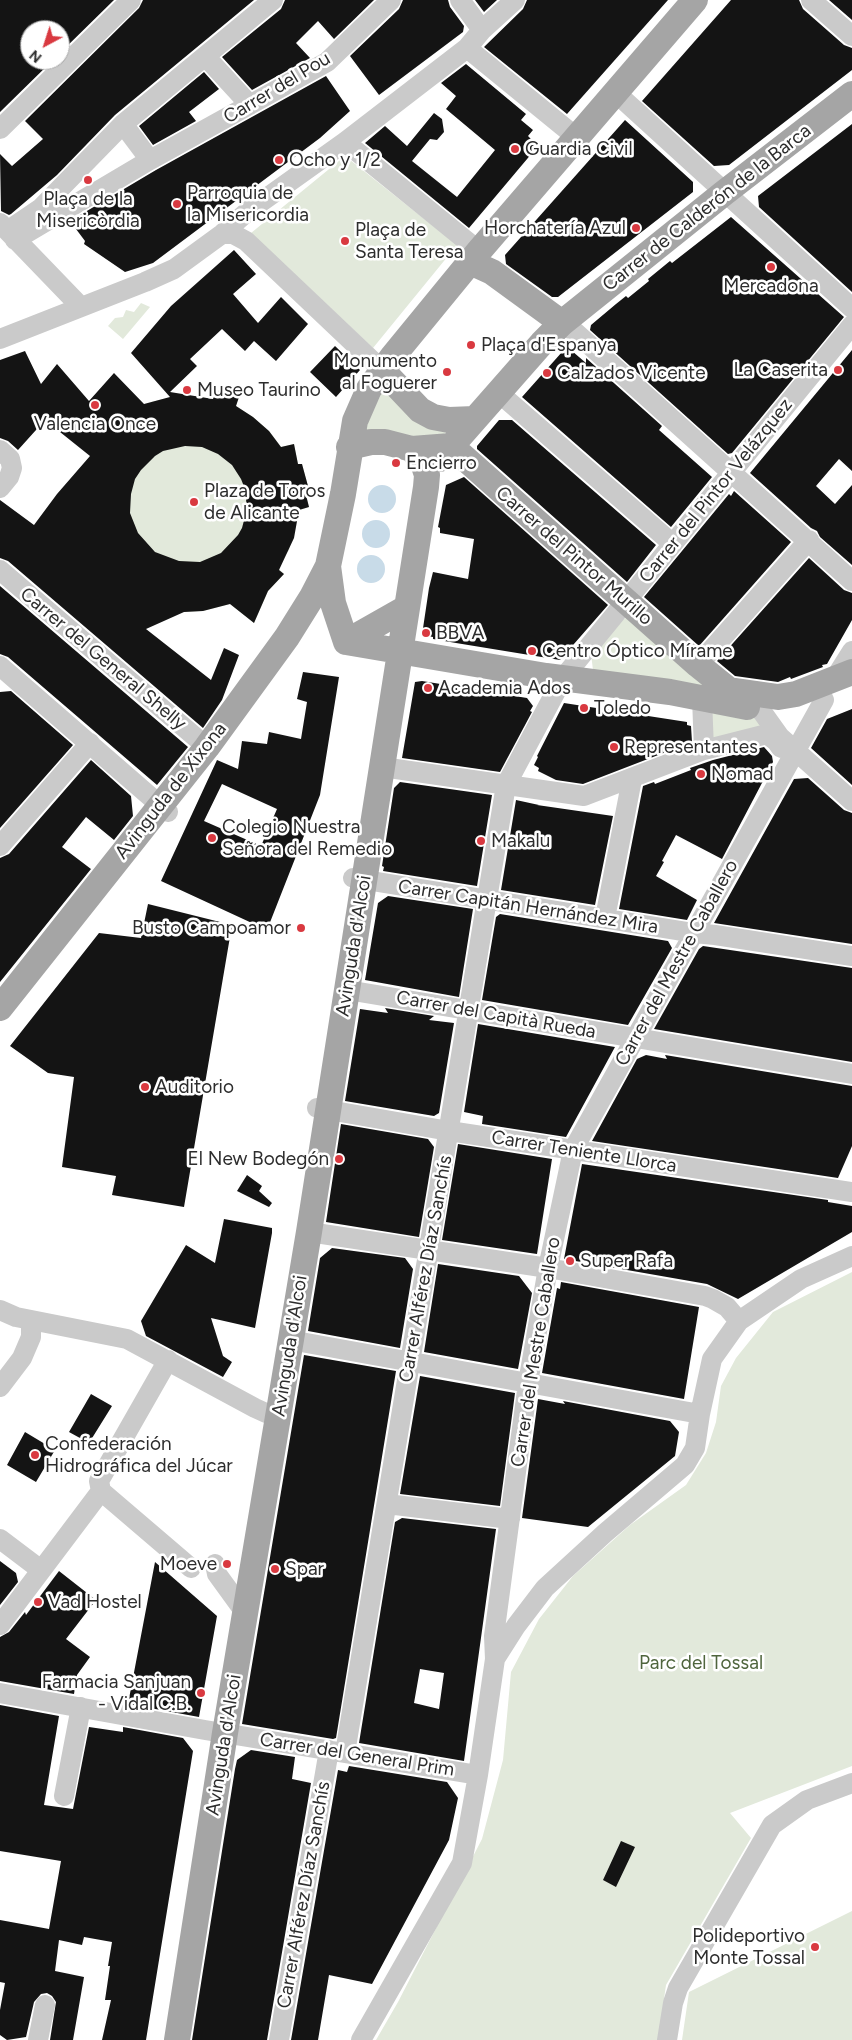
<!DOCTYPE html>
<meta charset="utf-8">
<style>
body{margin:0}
#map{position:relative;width:852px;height:2040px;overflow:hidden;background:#fff;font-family:Figtree,sans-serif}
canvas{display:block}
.north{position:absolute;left:20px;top:20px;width:50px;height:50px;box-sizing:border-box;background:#fff;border:1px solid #ababab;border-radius:50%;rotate:220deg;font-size:14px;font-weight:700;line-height:20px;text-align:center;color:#2d2d2d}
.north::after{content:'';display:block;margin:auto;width:18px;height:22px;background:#d93940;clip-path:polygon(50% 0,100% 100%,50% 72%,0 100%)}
</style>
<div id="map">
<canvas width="852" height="2040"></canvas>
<div class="north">N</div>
</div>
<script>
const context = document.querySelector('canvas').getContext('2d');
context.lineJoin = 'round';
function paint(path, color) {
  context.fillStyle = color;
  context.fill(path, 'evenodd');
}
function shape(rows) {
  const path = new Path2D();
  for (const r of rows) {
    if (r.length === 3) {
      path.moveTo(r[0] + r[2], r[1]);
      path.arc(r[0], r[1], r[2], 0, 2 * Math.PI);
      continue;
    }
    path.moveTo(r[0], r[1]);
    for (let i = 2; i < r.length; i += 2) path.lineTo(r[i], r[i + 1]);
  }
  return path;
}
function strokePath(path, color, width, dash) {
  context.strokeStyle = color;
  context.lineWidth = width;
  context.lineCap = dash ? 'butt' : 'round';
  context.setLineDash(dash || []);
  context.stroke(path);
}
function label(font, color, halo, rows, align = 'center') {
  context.font = font + ' Figtree,sans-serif';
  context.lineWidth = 5;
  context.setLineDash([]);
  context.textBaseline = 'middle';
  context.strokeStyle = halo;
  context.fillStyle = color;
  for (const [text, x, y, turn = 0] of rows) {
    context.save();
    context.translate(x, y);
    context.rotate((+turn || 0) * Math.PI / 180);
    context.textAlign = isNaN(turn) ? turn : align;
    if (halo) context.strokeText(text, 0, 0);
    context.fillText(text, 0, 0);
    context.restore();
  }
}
paint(shape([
 [345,156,457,245,373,348,251,233],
 [141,303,150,307,123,339,108,326,115,318,123,317,126,310,134,312],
 [385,385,451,426,440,440,365,433,368,422],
 [216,390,239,397,236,406,253,417,269,431,281,447,294,444,298,464,302,464,308,486,304,487,309,507,297,511,289,550,277,567,284,574,268,591,254,623,230,604,203,611,184,612,161,609,107,576,151,402,173,397,194,396,213,399],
 [628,617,712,688,593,670,591,654,618,622],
 [705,707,754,717,767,734,708,749],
 [852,1272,852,1766,730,1813,751,1838,666,1985,658,2040,376,2040,398,2002,482,1839,503,1760,511,1672,539,1619,573,1576,630,1525,686,1485,706,1453,716,1422,721,1386,736,1358,773,1312],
 [852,1911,852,2040,682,2040,689,1992]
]), '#e2e9db');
paint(shape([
 [382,499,14],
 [376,534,14],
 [371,569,14]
]), '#c8dbe8');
paint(shape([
 [0,0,114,0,60,53,60,30,30,30,30,60,53,60,0,112],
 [143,0,254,0,115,115,57,175,11,214,9,215,1,211,0,154,12,166,43,139,25,121,139,8],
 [285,0,374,0,334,39,318,21,296,43,310,58,252,90,222,57,281,9],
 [403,0,448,0,450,7,464,26,463,32,379,95,350,56,399,9],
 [475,0,497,0,484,12],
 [527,0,668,0,567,114,484,47,523,9],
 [731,0,799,0,803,9,844,45,852,48,852,70,729,165,714,166,642,101],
 [829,0,852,0,852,20],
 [466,64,526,114,521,120,533,130,528,136,538,146,469,228,365,143,385,126,407,146,434,113,442,119,444,132,437,140,430,139,412,161,457,197,495,150,446,109,456,96,441,83],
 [204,72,219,89,189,112,196,121,153,145,139,126],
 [326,76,350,111,320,138,153,263,125,272,84,244,85,241,70,221,156,170],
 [625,120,693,182,693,192,558,297,552,297,506,264,505,255],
 [852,124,852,292,759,207,758,196],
 [731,217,844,317,732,453,728,454,590,330,591,325,616,304,626,296,628,298,649,281,648,279,670,261,672,263],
 [234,250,256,274,233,294,258,323,281,297,308,324,276,361,254,341,245,351,222,329,190,359,197,366,170,392,213,399,216,390,239,397,236,406,253,417,269,431,281,447,294,444,298,464,302,464,308,486,304,487,309,507,299,510,294,538,279,570,284,574,268,591,254,623,230,604,203,611,184,612,146,629,211,680,224,648,239,655,222,700,203,728,8,561,0,558,0,500,34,525,57,494,90,456,45,420,18,450,8,441,0,438,0,360,25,351,41,384,57,364,89,401,114,373,144,404,170,397,131,353,171,306],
 [185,446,202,447,218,454,232,465,241,479,245,489,247,509,242,528,238,535,221,553,200,562,179,561,155,552,138,533,130,513,131,494,135,479,141,470,155,456,163,451],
 [335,346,360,370,336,397,310,372],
 [852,350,852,471,839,459,816,486,835,504,852,485,852,565,820,537,817,531,811,528,750,473],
 [572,351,586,363,586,358,662,426,659,430,712,477,671,527,522,397,562,352],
 [499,420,512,420,656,545,627,582,477,449,477,446],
 [464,477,608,605,560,660,456,643,433,639,433,637,422,635,429,588,433,572,468,579,474,539,440,533,440,528,438,527,446,485],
 [734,491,791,542,699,646,644,597,729,494,731,496],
 [809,558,844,590,852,593,852,620,827,664,822,665,823,667,791,679,790,677,778,682,735,676,717,661],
 [0,586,188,747,157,785,8,657,0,654],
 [303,672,339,677,320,795,267,930,161,881,217,760,238,769,242,741,267,744,269,732,301,739,307,702,297,699],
 [222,784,277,809,261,846,204,821],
 [422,681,527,698,533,706,530,711,532,712,500,772,402,758,415,682],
 [11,691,73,745,0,828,0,692],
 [564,703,687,722,687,725,691,726,692,742,583,784,556,780,538,771,539,768,534,765,538,757,537,756],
 [852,709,852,785,811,748,827,719],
 [764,747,772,756,773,762,722,859,676,835,662,861,664,862,656,876,697,900,687,920,619,909,643,786,654,782,655,784,691,770,690,768,713,760],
 [91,760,131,796,133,816,114,840,86,817,62,847,91,869,0,982,0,858,9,854],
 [808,778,844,810,852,813,852,944,714,923,794,779],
 [400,782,492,795,477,886,383,871,384,867,382,866,394,788],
 [516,800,539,805,537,805,613,816,595,905,501,890],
 [388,896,473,909,459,997,365,980,378,903],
 [148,904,232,925,184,1207,112,1195,116,1176,62,1167,74,1077,48,1073,10,1046,99,933,141,938],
 [500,914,668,941,672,948,628,1025,482,1000,496,917],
 [703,946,852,968,852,1062,654,1029,699,949],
 [385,1008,434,1016,429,1020,454,1023,439,1113,434,1116,345,1101,360,1009,388,1013],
 [478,1024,615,1047,566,1137,482,1124,483,1116,464,1112],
 [646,1055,667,1059,665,1055,852,1086,852,1146,838,1178,592,1141,637,1059],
 [341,1124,428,1139,434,1147,419,1237,326,1222],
 [458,1144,552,1159,537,1254,442,1240],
 [582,1164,828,1200,828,1202,852,1206,852,1232,738,1299,707,1284,564,1259],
 [247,1175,262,1186,259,1191,272,1203,269,1207,237,1191],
 [224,1219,272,1228,272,1233,255,1328,211,1318,223,1356,232,1362,223,1377,146,1336,141,1321,186,1245,215,1263],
 [332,1248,405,1258,413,1269,400,1348,308,1331,320,1258],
 [438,1264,519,1276,532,1293,518,1369,424,1352],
 [561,1282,699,1307,684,1399,542,1373,557,1288,560,1289],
 [304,1355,396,1371,336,1738,333,1739,242,1724],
 [420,1376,515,1393,500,1506,400,1494],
 [91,1394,112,1406,89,1443,69,1432],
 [538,1399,565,1404,563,1401,670,1421,679,1432,675,1456,588,1527,522,1518],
 [25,1432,55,1450,36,1482,7,1465],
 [402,1518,496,1529,464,1761,359,1743,395,1522],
 [420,1669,444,1673,439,1709,414,1703],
 [0,1561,16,1573,18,1582,0,1605],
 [155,1562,217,1616,199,1717,128,1704],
 [59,1571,96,1600,66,1639,90,1657,77,1675,74,1694,0,1681,0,1637,9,1632,25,1612,26,1615],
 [0,1705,59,1716,44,1805,73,1809,89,1727,123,1732,123,1727,183,1738,193,1751,146,2040,102,2040,111,2000,105,2000,110,1966,108,1966,112,1942,84,1937,82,1945,59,1940,55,1971,84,1977,73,2040,50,2040,56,2002,52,1996,47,1993,41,1994,34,2002,26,2037,7,2040,0,2035,0,2010,5,1983,0,1982,0,1920,49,1929,61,1861,0,1851],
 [251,1750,295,1757,292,1779,311,1783,267,2040,192,2040,235,1769,237,1760],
 [349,1766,447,1782,458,1798,449,1840,372,1984,329,1975,318,2040,291,2040,338,1770,347,1772],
 [621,1841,635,1847,616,1887,603,1880]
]), '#141414');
strokePath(shape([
 [460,0,482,30],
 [811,0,852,36],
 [467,48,576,137],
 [205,56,250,105],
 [616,93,852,308],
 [123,124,150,160],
 [0,129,131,0],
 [345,142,479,251],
 [0,223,81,307],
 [13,227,41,208,123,124,273,0],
 [222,234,233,234,246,241,382,370],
 [15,240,150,160,327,62,391,0],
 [562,323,575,332,852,581],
 [0,339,145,282,174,269,222,234,247,212,345,142,467,48,482,30,515,0],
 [499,393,673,544],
 [0,450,10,459,12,468,9,477,0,488],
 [0,570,207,747],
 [698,665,809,540],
 [0,666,168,812],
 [835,678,852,651],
 [760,709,780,737,852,801],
 [704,750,767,734,776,741,781,748],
 [382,767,584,796,704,750,702,698],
 [0,846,90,743],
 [353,878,694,933,715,935,852,956],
 [605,918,632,779],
 [347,990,852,1074],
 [317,1108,449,1131,852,1192],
 [309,1232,548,1268,705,1296,713,1299,727,1307,739,1321],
 [0,1310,16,1317,127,1339,255,1408,266,1413,279,1415],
 [290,1340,700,1414],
 [168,1360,99,1481,101,1491,191,1568],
 [0,1387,22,1358,31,1337,31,1320],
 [387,1504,510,1519],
 [0,1539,41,1570],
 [215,1564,217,1574,246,1614],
 [0,1625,101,1491],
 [495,1659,516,1626,545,1588,605,1533,685,1465,695,1448,700,1414,712,1359,739,1321,801,1279,852,1256],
 [0,1693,205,1730,478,1775],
 [345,1753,506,785,563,678,852,325],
 [64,1796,81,1707],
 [38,2040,45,2005],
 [279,2040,329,1750],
 [361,2040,462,1863,478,1775,495,1659,494,1636,528,1383,548,1268,573,1150,824,700],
 [667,2040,673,2003,678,1988,772,1825,807,1800,852,1783]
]), '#cacaca', 20);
strokePath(shape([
 [470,262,492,272,562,323],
 [382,370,420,410,433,417,449,420,475,419],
 [349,447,371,442,385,442,412,449,451,446,698,665,729,690,778,697,796,694,852,672],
 [440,459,542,343,562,323,724,193,852,94],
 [346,642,333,603,328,566,343,494,355,421,369,389,393,356,479,251,695,0],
 [346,642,546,676,670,692,747,707],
 [346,642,406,608],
 [0,1008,207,747,287,637,312,597,328,566],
 [177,2040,225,1733,309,1232,426,487,427,475,423,463,412,449]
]), '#a5a5a5', 26);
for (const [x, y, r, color] of [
 [515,149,5,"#d93940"],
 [279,160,5,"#d93940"],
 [88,180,5,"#d93940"],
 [177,204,5,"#d93940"],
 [636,228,5,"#d93940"],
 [345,241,5,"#d93940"],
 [771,267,5,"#d93940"],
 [471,345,5,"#d93940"],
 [838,370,5,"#d93940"],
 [447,372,5,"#d93940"],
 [547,373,5,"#d93940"],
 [187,390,5,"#d93940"],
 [95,405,5,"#d93940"],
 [396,463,5,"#d93940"],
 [194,502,5,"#d93940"],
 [426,633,5,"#d93940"],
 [532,651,5,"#d93940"],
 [428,688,5,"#d93940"],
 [584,708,5,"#d93940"],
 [614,747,5,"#d93940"],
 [701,774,5,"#d93940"],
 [212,838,5,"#d93940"],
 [481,841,5,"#d93940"],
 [301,928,5,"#d93940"],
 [145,1087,5,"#d93940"],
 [339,1159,5,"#d93940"],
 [570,1261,5,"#d93940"],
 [35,1455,5,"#d93940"],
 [227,1564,5,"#d93940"],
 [275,1569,5,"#d93940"],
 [38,1602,5,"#d93940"],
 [201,1693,5,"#d93940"],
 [815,1947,5,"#d93940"]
]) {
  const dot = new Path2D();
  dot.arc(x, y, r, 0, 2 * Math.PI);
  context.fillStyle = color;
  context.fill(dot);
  strokePath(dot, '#fff', 2);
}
label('19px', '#2d2d2d', '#fff', [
 ["Carrer del Pou",277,88,-31],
 ["Carrer de Calderón de la Barca",707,208,-38],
 ["Carrer del Pintor Velázquez",716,491,-51],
 ["Carrer del Pintor Murillo",574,556,41],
 ["Carrer del General Shelly",103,659,40],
 ["Avinguda de Xixona",171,791,-52],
 ["Carrer Capitán Hernández Mira",528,907,9],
 ["Avinguda d'Alcoi",354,946,-81],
 ["Carrer del Mestre Caballero",677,963,-61],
 ["Carrer del Capità Rueda",496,1015,10],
 ["Carrer Teniente Llorca",584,1152,9],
 ["Carrer Alférez Díaz Sanchís",426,1269,-80],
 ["Avinguda d'Alcoi",290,1346,-81],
 ["Carrer del Mestre Caballero",536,1352,-81],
 ["Avinguda d'Alcoi",224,1745,-81],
 ["Carrer del General Prim",357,1755,9],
 ["Carrer Alférez Díaz Sanchís",304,1895,-80]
]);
label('19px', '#2d2d2d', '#fff', [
 ["Guardia Civil",525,149],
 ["Ocho y 1/2",289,160],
 ["Parroquia de",187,193],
 ["la Misericordia",187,215],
 ["Plaça de la",88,199,"center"],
 ["Misericòrdia",88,221,"center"],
 ["Horchatería Azul",626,228,"right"],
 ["Plaça de",355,230],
 ["Santa Teresa",355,252],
 ["Mercadona",771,286,"center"],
 ["Plaça d'Espanya",481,345],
 ["Monumento",437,361,"right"],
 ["al Foguerer",437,383,"right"],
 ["La Caserita",828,370,"right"],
 ["Calzados Vicente",557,373],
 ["Museo Taurino",197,390],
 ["Valencia Once",95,424,"center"],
 ["Encierro",406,463],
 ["Plaza de Toros",204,491],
 ["de Alicante",204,513],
 ["BBVA",436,633],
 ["Centro Óptico Mírame",542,651],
 ["Academia Ados",438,688],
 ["Toledo",594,708],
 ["Representantes",624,747],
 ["Nomad",711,774],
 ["Colegio Nuestra",222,827],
 ["Señora del Remedio",222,849],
 ["Makalu",491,841],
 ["Busto Campoamor",291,928,"right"],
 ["Auditorio",155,1087],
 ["El New Bodegón",329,1159,"right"],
 ["Super Rafa",580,1261],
 ["Confederación",45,1444],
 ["Hidrográfica del Júcar",45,1466],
 ["Moeve",217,1564,"right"],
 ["Spar",285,1569],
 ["Vad Hostel",48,1602],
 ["Farmacia Sanjuan",191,1682,"right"],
 ["- Vidal C.B.",191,1704,"right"],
 ["Polideportivo",805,1936,"right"],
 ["Monte Tossal",805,1958,"right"]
], 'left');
label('19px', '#4f653d', '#fff', [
 ["Parc del Tossal",701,1663]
]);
</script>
